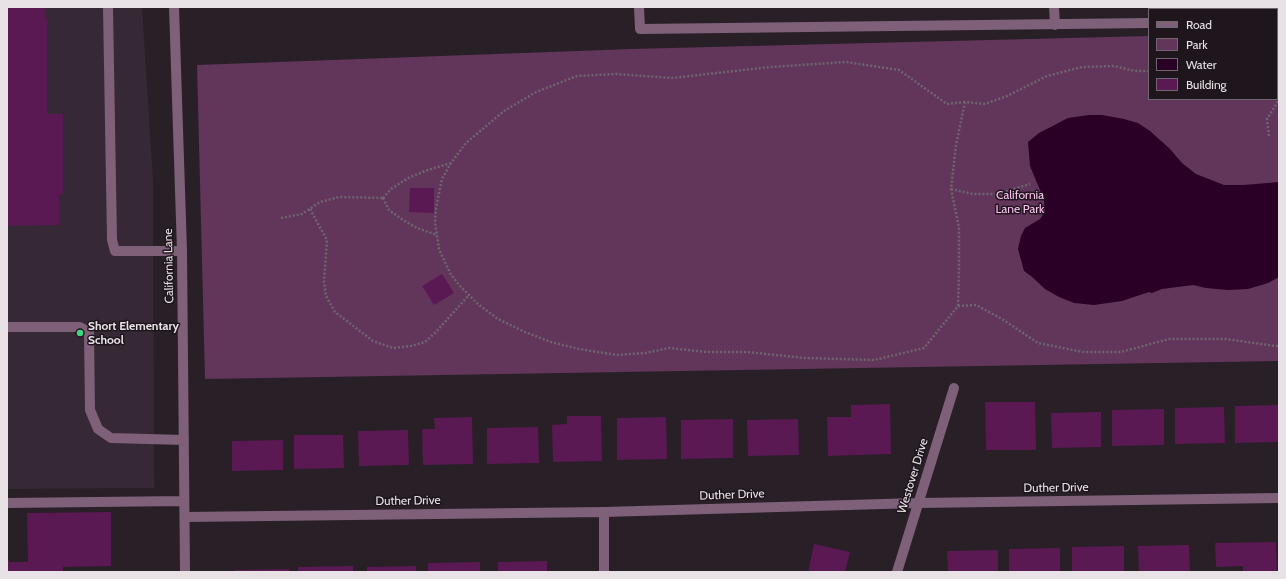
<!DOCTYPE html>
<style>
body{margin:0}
#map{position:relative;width:1286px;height:579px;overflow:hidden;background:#281f27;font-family:Cabin,sans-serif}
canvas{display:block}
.frame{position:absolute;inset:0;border:8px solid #e8e1e6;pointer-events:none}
.legend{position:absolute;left:1148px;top:8px;width:130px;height:92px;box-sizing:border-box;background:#1f161d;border:1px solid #6f676d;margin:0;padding:5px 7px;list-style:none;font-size:12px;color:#e8e1e6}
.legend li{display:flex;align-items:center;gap:8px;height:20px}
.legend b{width:20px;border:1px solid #6f676d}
</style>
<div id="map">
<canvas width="1286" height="579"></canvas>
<div class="frame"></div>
<ul class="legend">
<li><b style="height:5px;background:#7e6079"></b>Road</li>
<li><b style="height:11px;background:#62355b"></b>Park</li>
<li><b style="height:11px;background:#2a0026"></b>Water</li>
<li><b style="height:11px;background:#5a1953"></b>Building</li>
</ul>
</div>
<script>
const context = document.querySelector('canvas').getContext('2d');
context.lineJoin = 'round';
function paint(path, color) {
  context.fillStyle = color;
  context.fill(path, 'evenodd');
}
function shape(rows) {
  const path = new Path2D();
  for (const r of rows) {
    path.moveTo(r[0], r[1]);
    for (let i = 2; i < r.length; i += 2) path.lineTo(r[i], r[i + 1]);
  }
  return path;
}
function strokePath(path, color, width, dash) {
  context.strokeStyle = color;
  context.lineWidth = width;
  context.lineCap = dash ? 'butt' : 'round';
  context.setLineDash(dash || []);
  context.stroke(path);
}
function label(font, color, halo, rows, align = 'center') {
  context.font = font + ' Cabin,sans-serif';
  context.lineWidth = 3;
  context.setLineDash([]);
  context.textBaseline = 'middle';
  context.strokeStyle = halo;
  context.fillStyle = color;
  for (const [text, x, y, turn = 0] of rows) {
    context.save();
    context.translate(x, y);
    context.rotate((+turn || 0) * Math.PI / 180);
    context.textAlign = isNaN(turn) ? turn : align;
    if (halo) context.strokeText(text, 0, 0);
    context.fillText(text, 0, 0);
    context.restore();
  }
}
paint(shape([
 [7,7,142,7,153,178,154,488,7,489]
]), '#362834');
paint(shape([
 [1279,32,1279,361,205,379,197,65,631,49,1149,36,1149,99,1277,99,1277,33]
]), '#62355b');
paint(shape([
 [1089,115,1102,115,1124,119,1138,123,1150,131,1170,149,1182,163,1196,174,1224,185,1244,185,1279,182,1279,277,1268,283,1248,289,1228,290,1206,288,1193,285,1162,289,1152,293,1149,292,1122,301,1094,305,1074,303,1059,297,1045,289,1031,276,1024,271,1018,249,1021,236,1025,228,1040,219,1045,212,1044,200,1030,166,1028,142,1039,133,1068,118]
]), '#2a0026');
paint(shape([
 [7,7,45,7,45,19,47,19,47,114,63,114,63,194,59,194,59,225,7,226],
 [410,188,434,188,434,213,409,212],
 [442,274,454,293,434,305,422,286],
 [985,402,1035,402,1036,450,986,450],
 [890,404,891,454,828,456,827,417,851,417,851,405],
 [1279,405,1279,442,1235,443,1235,406],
 [1224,407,1225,443,1175,444,1175,408],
 [1164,409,1164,445,1112,446,1112,410],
 [1101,412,1101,447,1052,448,1051,413],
 [567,416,601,416,602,461,553,462,552,425,567,424],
 [472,417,473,464,423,465,422,429,435,429,434,418],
 [666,417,667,459,617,460,617,418],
 [733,419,733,458,681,459,681,420],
 [798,419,799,455,748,456,747,420],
 [538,427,539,463,487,464,487,428],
 [408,430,409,465,359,466,358,431],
 [294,435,343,435,344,468,294,469],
 [283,440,283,470,232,471,232,441],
 [111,512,111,566,63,567,63,572,7,572,7,560,9,560,9,562,28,562,27,513],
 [1276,542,1277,572,1243,572,1243,566,1216,567,1215,543],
 [814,544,850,552,845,572,808,572],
 [1189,545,1190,572,1139,572,1138,546],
 [1124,546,1124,572,1072,572,1072,547],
 [1060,548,1060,572,1009,572,1009,549],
 [998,550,998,572,948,572,947,551],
 [547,561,547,572,498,572,498,562],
 [480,562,480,572,428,572,428,563],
 [353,566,353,572,298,572,298,567],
 [416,566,416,572,367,572,367,567],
 [289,569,289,572,235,572,235,570]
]), '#5a1953');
strokePath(shape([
 [1277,72,1279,72],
 [965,102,947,104,899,70,846,62,770,67,672,78,616,74,577,76,536,92,504,111,466,143,451,163,442,179,436,208,435,222,439,249,450,273,459,285,479,305,498,319,525,332,551,342,579,349,617,355,645,353,669,348,707,352,747,352,805,358,874,360,924,348,958,306,959,270,959,227,951,189,956,145,965,102,985,104,1007,96,1047,76,1082,67,1114,66,1135,71,1149,71],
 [1269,136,1267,119,1279,100],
 [951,189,973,194,998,194,1030,184],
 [383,198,391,189,408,178,425,171,451,163],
 [383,198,389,210,403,220,417,228,437,235],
 [310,209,327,240,324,282,326,296,335,312,373,341,393,348,411,346,425,342,435,333,469,295],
 [281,218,302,214,320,202,339,197,383,198],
 [958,306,976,305,1002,319,1038,343,1083,352,1121,352,1169,339,1226,339,1275,346,1279,346]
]), '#6f666d', 2.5, [2, 2]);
strokePath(shape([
 [108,7,112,240,115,251,182,251],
 [174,7,182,251,185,572],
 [639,7,640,29,1149,23],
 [1054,7,1055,25],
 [1277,20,1279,20],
 [7,327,80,327,89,332,90,410,98,429,111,438,184,440],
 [7,503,184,501],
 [185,517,604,512,918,503,1279,498],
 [604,572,604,512],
 [897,572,954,388]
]), '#7e6079', 10);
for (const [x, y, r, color] of [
 [80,333,4,"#3fd77d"]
]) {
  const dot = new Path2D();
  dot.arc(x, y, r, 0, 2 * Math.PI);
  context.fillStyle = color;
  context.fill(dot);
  strokePath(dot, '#1f161d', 1.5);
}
label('12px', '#fcc2f2', '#1f161d', [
 ["California",1020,195],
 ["Lane Park",1020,209]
]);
label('12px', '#e8e1e6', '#1f161d', [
 ["California Lane",169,266,-91],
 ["Westover Drive",913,476,-73],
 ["Duther Drive",1056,488,-1],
 ["Duther Drive",732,495,-2],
 ["Duther Drive",408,501,-1]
]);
label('bold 12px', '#e8e1e6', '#1f161d', [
 ["Short Elementary",88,326],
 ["School",88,340]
], 'left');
</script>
